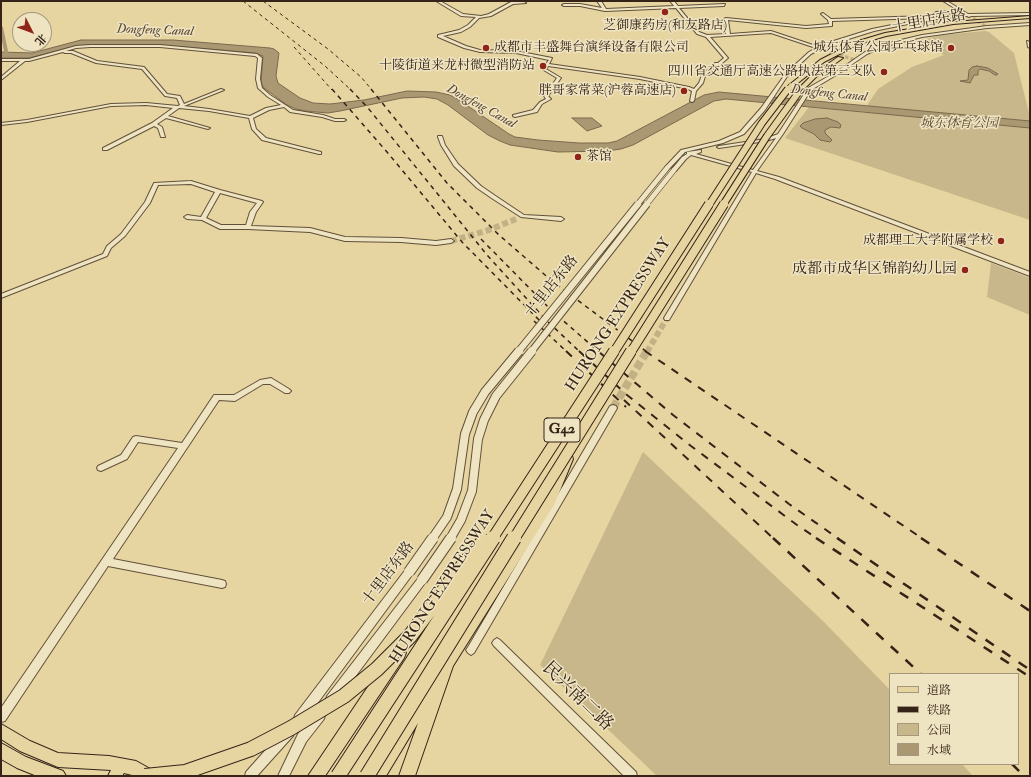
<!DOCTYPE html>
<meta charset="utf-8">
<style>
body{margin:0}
#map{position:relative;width:1031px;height:777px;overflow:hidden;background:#e6d5a1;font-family:"IM FELL Double Pica","Noto Serif SC",serif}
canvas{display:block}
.frame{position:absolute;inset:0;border:2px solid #352318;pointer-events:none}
.legend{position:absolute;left:889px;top:673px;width:130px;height:92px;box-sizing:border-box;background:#efe4c2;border:1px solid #a5977e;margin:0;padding:5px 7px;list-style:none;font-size:12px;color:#352318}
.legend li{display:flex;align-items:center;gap:8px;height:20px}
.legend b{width:20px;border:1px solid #a5977e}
.north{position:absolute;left:12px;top:12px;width:40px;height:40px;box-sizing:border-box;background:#efe4c2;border:1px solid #a5977e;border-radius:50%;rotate:132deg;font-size:11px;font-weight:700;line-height:16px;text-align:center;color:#352318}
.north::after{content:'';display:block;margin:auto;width:14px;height:18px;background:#8f2418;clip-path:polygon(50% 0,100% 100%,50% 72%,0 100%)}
</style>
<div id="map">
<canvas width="1031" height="777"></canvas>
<div class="frame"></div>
<ul class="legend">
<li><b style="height:5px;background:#e6d5a1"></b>道路</li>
<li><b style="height:5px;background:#352318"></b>铁路</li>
<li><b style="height:11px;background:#c8b78a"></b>公园</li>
<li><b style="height:11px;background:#aa9872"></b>水域</li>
</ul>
<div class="north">北</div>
</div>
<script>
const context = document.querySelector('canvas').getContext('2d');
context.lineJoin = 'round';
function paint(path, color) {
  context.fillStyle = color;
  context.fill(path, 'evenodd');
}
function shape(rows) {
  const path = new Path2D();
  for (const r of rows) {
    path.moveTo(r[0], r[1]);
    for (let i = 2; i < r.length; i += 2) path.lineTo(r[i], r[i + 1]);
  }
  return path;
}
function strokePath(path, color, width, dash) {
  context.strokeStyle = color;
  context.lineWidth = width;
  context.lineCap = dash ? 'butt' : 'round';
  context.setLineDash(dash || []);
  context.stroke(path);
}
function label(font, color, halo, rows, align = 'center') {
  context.font = font + ' "IM FELL Double Pica","Noto Serif SC",serif';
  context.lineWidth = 3;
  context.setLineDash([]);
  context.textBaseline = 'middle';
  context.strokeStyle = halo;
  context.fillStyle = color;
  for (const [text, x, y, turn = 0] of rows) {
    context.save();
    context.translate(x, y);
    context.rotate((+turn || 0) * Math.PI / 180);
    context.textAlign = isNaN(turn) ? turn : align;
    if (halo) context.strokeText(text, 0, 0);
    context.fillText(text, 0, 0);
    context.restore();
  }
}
paint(shape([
 [985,31,989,32,1014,53,1030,117,1030,220,785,138,809,107,868,113,868,104,878,89,912,67,944,55,914,42,942,35],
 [991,263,1030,278,1030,315,987,297],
 [643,452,823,621,890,690,890,764,962,764,973,776,657,776,540,665]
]), '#c8b78a');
const water = shape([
 [81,40,173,40,270,48,274,49,279,53,276,76,278,83,300,98,313,103,330,104,364,100,407,91,436,92,450,95,459,100,509,134,515,137,538,140,579,143,608,143,617,141,704,95,719,92,1030,121,1030,128,726,99,714,101,633,145,621,149,607,151,558,152,510,145,500,141,488,135,448,105,437,99,424,97,402,98,340,111,328,113,305,111,296,109,287,105,264,88,261,83,263,56,255,53,160,45,89,45,76,46,29,58,1,58,1,52,32,53,81,40],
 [977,66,988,68,998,74,997,75,995,75,989,71,980,69,978,71,978,75,974,75,970,83,960,81,968,80,969,70,972,67,977,66],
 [572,118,592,118,602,126,587,131,572,118],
 [827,118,838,122,841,125,840,128,831,127,825,130,825,133,832,140,830,142,820,140,814,134,802,128,800,126,803,123,815,119,827,118]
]);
paint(water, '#aa9872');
strokePath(water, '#7b694e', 1);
strokePath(shape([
 [522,2,527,1]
]), '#7b694e', 1);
paint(shape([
 [1,26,3,27,9,56,7,57,5,56,1,36,1,26]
]), '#aa9872');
strokePath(shape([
 [973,18,985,26],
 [819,48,855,60]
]), '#c3b186', 3.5, [3.5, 2]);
strokePath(shape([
 [451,241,489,230,516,219],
 [647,352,667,318]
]), '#c3b186', 6, [6, 3]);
strokePath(shape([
 [613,408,647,351]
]), '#c3b186', 8, [8, 3.5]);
const minor = shape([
 [436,1,440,1,463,14,481,16,489,14,511,2,524,2,526,3,513,4,491,16,479,18,470,27,461,32,443,36,466,46,480,50,516,51,552,58,549,64,640,77,689,87,694,89,699,83,702,75,715,63,718,63,724,58,706,37,697,34,676,8,605,11,580,6,564,6,562,5,564,4,580,4,602,8,597,1,601,1,606,9,674,6,670,1,674,1,678,6,725,4,724,6,679,8,699,32,707,35,726,34,724,19,726,18,806,26,829,24,828,20,821,14,823,13,831,19,929,16,933,15,936,12,954,11,955,13,937,14,935,17,931,18,964,14,943,1,947,1,968,14,1030,13,1030,15,971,16,969,17,967,16,927,20,874,31,826,46,811,54,788,75,765,110,744,134,723,143,685,152,669,169,665,169,665,167,681,150,719,141,740,132,761,108,786,73,809,52,816,48,771,33,710,37,728,58,720,65,717,65,705,76,703,83,696,91,694,101,692,102,690,101,692,91,688,89,640,79,548,66,546,69,561,78,548,96,551,99,542,104,537,112,515,117,513,116,513,115,533,110,540,102,546,99,544,96,557,78,542,69,549,60,516,53,480,52,464,48,438,37,438,35,459,30,468,25,476,17,461,16,436,1],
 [927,18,872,29,824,44,819,47,771,31,730,34,728,20,806,28,832,26,832,21,927,18],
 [953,22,952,24,925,25,923,24,925,23,953,22],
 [1030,23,1030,25,987,28,922,37,882,47,867,54,838,74,811,90,783,134,757,171,779,177,1030,272,1030,276,775,179,756,173,669,320,665,320,664,318,752,172,691,155,686,159,676,171,672,171,672,169,682,157,687,154,687,152,701,150,701,152,696,154,753,170,776,138,766,141,719,148,717,147,719,146,765,139,778,134,808,88,836,72,865,52,880,45,922,35,987,26,1030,23],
 [1027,41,1030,42,1030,48,1028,47,1027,41],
 [90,45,160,45,257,54,262,58,260,79,262,88,270,95,293,110,323,115,335,119,344,119,346,120,344,121,335,121,322,117,290,112,284,107,269,110,253,118,256,129,266,138,321,152,321,154,319,154,262,140,252,129,249,118,209,111,179,108,168,116,210,128,208,129,166,118,157,124,162,127,165,137,161,137,158,128,154,126,107,150,103,150,103,148,152,123,173,108,146,105,111,106,27,122,1,125,1,123,27,120,111,104,146,103,178,106,180,105,177,98,165,96,142,69,96,63,71,53,65,53,63,52,29,61,25,61,1,80,1,77,20,61,1,61,1,59,29,59,76,46,90,45],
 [90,47,160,47,255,56,258,58,256,79,258,88,268,97,281,105,266,108,250,116,209,109,184,106,224,90,221,89,184,104,180,96,167,94,144,67,97,61,73,51,66,51,76,48,90,47],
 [438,136,442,136,445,145,458,164,481,186,497,197,524,215,561,217,564,219,561,221,521,217,493,199,477,188,454,166,441,145,438,137,438,136],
 [191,181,220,190,262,201,263,202,256,212,251,226,310,228,345,237,401,238,436,241,451,239,454,241,451,243,436,245,401,242,345,241,310,232,248,229,220,229,202,220,187,219,184,217,187,215,201,217,215,192,191,184,158,185,150,203,125,236,111,248,107,256,1,298,1,294,103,254,107,246,121,234,145,202,154,183,191,181],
 [220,193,257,203,250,212,246,225,221,225,206,218,220,193],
 [271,378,289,389,291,391,289,393,285,393,270,384,263,384,235,401,219,400,113,559,222,580,225,581,226,584,225,587,222,588,108,566,5,721,1,722,1,708,178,448,138,442,127,459,101,471,98,470,97,468,98,466,121,455,133,437,136,436,182,443,214,395,234,395,260,380,271,378],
 [613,405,616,406,617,408,616,410,474,653,471,655,468,653,466,650,468,647,610,406,613,405],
 [409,568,412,569,413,572,412,575,303,723,299,724,295,723,294,719,295,715,406,569,409,568],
 [422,576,425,577,426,580,425,583,335,704,331,705,327,704,326,700,327,696,419,577,422,576],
 [497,638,500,640,636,772,637,776,624,776,494,646,492,643,494,640,497,638],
 [320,710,324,711,325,715,324,719,306,742,289,776,278,776,298,734,316,711,320,710],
 [289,727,293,728,294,732,293,736,257,776,245,776,246,772,285,728,289,727]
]);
const major = shape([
 [1,724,30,741,58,753,109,756,136,761,154,771,156,776,136,776,124,773,122,776,108,776,111,770,58,767,20,751,1,739,1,724]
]);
const highway = shape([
 [1030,16,1030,18,953,24,886,36,859,44,824,62,793,87,788,86,820,60,855,42,885,33,953,22,1030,16],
 [838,57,843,58,816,77,803,90,799,90,799,88,812,75,838,57],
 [568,454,572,456,573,459,554,505,453,666,415,776,399,776,418,723,386,776,369,776,432,674,436,672,442,657,546,498,564,456,568,454],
 [399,646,404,648,406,653,404,658,325,776,308,776,394,648,399,646],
 [1,743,26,757,63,771,66,776,37,776,17,768,1,759,1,743]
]);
strokePath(minor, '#61503a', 2);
strokePath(major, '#352318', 2);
strokePath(highway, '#352318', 2);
paint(minor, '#efe4c2');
paint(major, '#e6d5a1');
paint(highway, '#e6d5a1');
strokePath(shape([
 [243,1,325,66,351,90],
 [263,1,328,49,361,77,372,90],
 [294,47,332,90]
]), '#352318', 1, [3.5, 3.5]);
strokePath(shape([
 [332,89,387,152,462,242,541,322],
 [350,89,368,108,487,255,546,320,580,352],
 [371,89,447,183,499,235,552,281,647,352],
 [481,239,551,310,599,352],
 [534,321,567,352]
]), '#352318', 1.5, [4.5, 4.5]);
strokePath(shape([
 [566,351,626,407],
 [579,351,627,395,691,446,797,525,818,539],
 [598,351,673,415,789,504,839,539],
 [645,351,923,539],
 [624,400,774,539]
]), '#352318', 2, [8, 8]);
strokePath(shape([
 [773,538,921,674],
 [816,538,1030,677],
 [837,538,1030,670],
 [921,538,1030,611],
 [1012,764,1024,776]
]), '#352318', 2.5, [10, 10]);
const minorBridgeFar3 = shape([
 [637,205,667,168],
 [646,205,674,170]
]);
const minorBridgeFar2 = shape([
 [518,352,638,204],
 [531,352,647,204]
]);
const minorBridgeFar1 = shape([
 [432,539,447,517,457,489,465,434,473,412,485,392,519,351],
 [450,539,461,520,472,491,478,439,484,420,496,396,532,351]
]);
const minorBridge = shape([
 [409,572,433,538],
 [422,580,451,538]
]);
const highwayBridgeFar4 = shape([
 [788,90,791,86],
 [800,90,801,89]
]);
const highwayBridgeFar3 = shape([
 [709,205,762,123,788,89],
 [723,205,767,136,801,89]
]);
const highwayBridgeFar2 = shape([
 [614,352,709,204],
 [631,352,724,204]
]);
const highwayBridgeFar1 = shape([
 [492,539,614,351],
 [514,539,631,351]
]);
const highwayBridge = shape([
 [145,776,185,772,251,749,291,728,344,696,377,669,410,636,458,572,484,541],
 [338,776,493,538],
 [367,776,514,538]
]);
strokePath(minorBridgeFar3, '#61503a', 6, []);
strokePath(minorBridgeFar2, '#61503a', 8, []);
strokePath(minorBridgeFar1, '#61503a', 10, []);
strokePath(minorBridge, '#61503a', 12, []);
strokePath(highwayBridgeFar4, '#352318', 6, []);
strokePath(highwayBridgeFar3, '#352318', 8, []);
strokePath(highwayBridgeFar2, '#352318', 10, []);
strokePath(highwayBridgeFar1, '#352318', 12, []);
strokePath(highwayBridge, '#352318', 16, []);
strokePath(minorBridgeFar3, '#efe4c2', 4.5);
strokePath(minorBridgeFar2, '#efe4c2', 6);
strokePath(minorBridgeFar1, '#efe4c2', 8);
strokePath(minorBridge, '#efe4c2', 10);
strokePath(highwayBridgeFar4, '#e6d5a1', 5);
strokePath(highwayBridgeFar3, '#e6d5a1', 6);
strokePath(highwayBridgeFar2, '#e6d5a1', 8);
strokePath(highwayBridgeFar1, '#e6d5a1', 10);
strokePath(highwayBridge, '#e6d5a1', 14);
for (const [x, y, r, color] of [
 [665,12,4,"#8f2418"],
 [486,48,4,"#8f2418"],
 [951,48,4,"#8f2418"],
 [543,66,4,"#8f2418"],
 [884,72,4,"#8f2418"],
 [684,91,4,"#8f2418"],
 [578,157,4,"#8f2418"],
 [1001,241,4,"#8f2418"],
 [965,270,4,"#8f2418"]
]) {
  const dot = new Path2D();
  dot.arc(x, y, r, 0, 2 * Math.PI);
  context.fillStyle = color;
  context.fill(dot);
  strokePath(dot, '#efe4c2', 1.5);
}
label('13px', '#352318', '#efe4c2', [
 ["芝御康药房(和友路店)",665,26,"center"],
 ["成都市丰盛舞台演绎设备有限公司",494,48,"left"],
 ["城东体育公园乒乓球馆",943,48],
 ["十陵街道来龙村微型消防站",535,66],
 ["四川省交通厅高速公路执法第三支队",876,72],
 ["胖哥家常菜(沪蓉高速店)",676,91],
 ["茶馆",586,157,"left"],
 ["成都理工大学附属学校",993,241]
], 'right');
label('italic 13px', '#584633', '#efe4c2', [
 ["Dongfeng Canal",155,31,2],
 ["Dongfeng Canal",829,94,6],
 ["Dongfeng Canal",481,107,29]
]);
label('italic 13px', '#5a4834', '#efe4c2', [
 ["城东体育公园",959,124]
]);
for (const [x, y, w] of [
 [562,430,36]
]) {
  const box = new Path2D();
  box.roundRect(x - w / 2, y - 12, w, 24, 3);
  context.fillStyle = '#efe4c2';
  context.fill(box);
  strokePath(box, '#352318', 1);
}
label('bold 14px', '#352318', null, [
 ["G42",562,430]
]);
label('15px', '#352318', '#efe4c2', [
 ["十里店东路",929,22,-10],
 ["十里店东路",552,287,-51],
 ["HURONG EXPRESSWAY",619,315,-57],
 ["十里店东路",389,574,-53],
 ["HURONG EXPRESSWAY",443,587,-57]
]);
label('15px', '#352318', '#efe4c2', [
 ["成都市成华区锦韵幼儿园",957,270]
], 'right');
label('18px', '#352318', '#efe4c2', [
 ["民兴南二路",577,697,44]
]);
</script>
